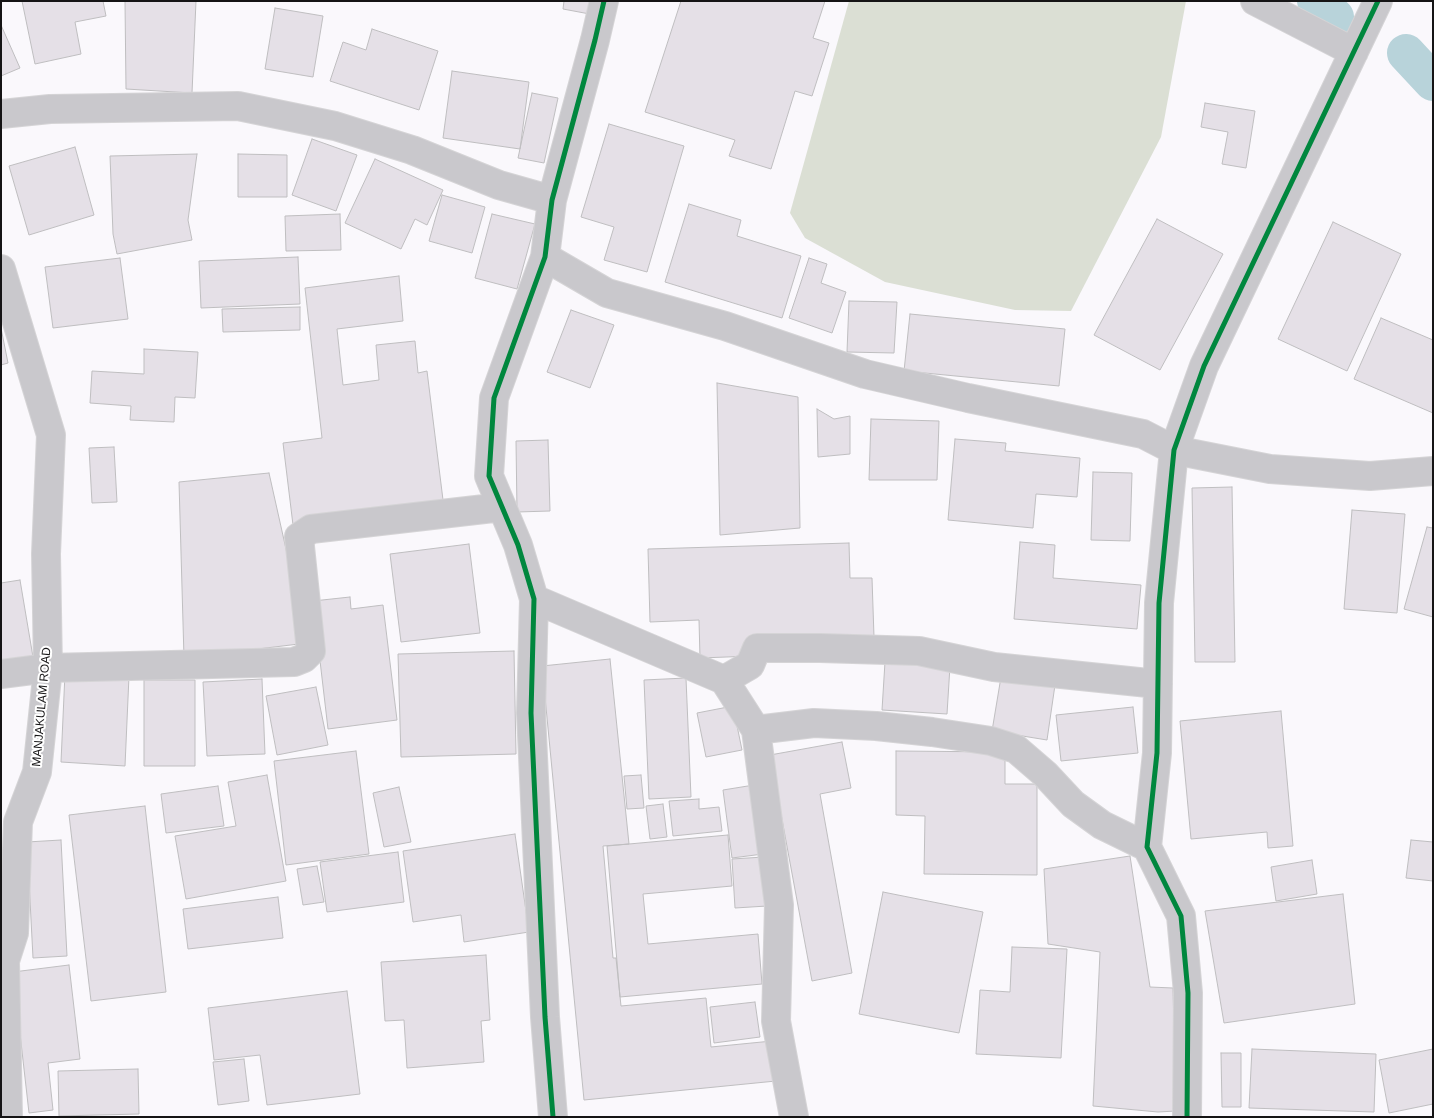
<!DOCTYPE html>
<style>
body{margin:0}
#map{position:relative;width:1434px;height:1118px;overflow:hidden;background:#faf8fc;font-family:Arial,sans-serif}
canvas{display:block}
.frame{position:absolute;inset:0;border:2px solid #151415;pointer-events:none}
</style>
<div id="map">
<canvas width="1434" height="1118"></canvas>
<div class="frame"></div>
</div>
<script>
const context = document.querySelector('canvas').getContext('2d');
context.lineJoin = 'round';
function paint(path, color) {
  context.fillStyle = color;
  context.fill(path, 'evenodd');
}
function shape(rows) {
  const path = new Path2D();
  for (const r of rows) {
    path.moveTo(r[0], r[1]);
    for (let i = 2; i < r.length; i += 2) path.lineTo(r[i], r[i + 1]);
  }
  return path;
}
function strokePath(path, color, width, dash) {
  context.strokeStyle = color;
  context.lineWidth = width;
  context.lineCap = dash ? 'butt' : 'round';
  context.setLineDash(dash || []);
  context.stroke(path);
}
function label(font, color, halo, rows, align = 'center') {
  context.font = font + ' Arial,sans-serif';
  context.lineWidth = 4;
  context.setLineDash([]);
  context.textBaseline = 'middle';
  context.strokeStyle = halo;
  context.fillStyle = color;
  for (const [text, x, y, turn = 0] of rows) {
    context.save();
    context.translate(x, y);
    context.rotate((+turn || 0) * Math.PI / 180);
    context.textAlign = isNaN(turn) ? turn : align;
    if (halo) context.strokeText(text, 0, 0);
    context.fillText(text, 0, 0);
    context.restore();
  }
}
paint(shape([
 [849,1,1186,1,1161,137,1071,311,1015,310,885,282,805,238,790,213]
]), '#dbdfd4');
strokePath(shape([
 [1316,1,1335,17],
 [1406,53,1433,82]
]), '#b8d3da', 38);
const building = shape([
 [22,1,103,1,106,16,75,22,81,54,35,64,22,1],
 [125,1,196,1,192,93,126,89,125,1],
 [564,1,598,1,595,15,563,9,564,1],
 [681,1,825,1,813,38,829,43,812,96,795,91,771,169,729,156,735,140,645,112,681,1],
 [275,8,323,16,313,77,265,69,275,8],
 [1,25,20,68,1,76,1,25],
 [372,29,438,51,419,110,330,81,343,42,366,50,372,29],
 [452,71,529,82,520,149,443,138,452,71],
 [532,93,558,98,544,163,518,158,532,93],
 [1205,103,1255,111,1246,168,1222,164,1228,132,1201,127,1205,103],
 [609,124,684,146,647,272,604,260,614,227,581,217,609,124],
 [312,139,357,155,336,211,292,195,312,139],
 [75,147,94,215,29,235,9,166,75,147],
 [197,154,188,220,192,240,117,254,113,234,110,156,197,154],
 [238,154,287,155,287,197,238,197,238,154],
 [375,159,443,190,427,225,415,219,401,249,345,223,375,159],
 [442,195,485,207,472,253,429,241,442,195],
 [689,204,741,220,737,236,801,256,782,318,665,282,689,204],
 [340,214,341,250,286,251,285,216,340,214],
 [492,214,535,224,517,289,475,278,492,214],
 [1157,219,1223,254,1160,370,1094,335,1157,219],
 [1333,222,1401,254,1347,371,1278,339,1333,222],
 [298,257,300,304,201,308,199,261,298,257],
 [120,258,128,319,53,328,45,267,120,258],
 [809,258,827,264,821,283,846,292,832,333,789,318,809,258],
 [399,276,403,321,337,329,343,385,379,380,376,345,415,341,418,373,427,371,444,508,293,525,283,443,322,438,305,288,399,276],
 [849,301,897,302,894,353,847,352,849,301],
 [300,307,300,330,223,332,222,309,300,307],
 [571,310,614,325,590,388,547,372,571,310],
 [910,314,1065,329,1059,386,904,371,910,314],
 [1381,318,1433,340,1433,413,1354,379,1381,318],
 [1,328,8,363,1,365,1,328],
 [144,349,198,352,195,398,175,397,174,422,130,420,131,406,90,403,92,371,144,374,144,349],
 [717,383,798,397,800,528,720,535,717,383],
 [817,409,834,419,850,416,850,454,818,457,817,409],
 [871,419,939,421,937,480,869,480,871,419],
 [955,439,1006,443,1005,451,1080,458,1077,497,1036,494,1033,528,948,520,955,439],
 [548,440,550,511,517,512,516,441,548,440],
 [114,447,117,502,92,503,89,448,114,447],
 [1093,472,1132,473,1130,541,1091,540,1093,472],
 [269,473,307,643,184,658,179,482,269,473],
 [1232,487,1235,662,1195,662,1192,488,1232,487],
 [1352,510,1405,514,1397,613,1344,609,1352,510],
 [1427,527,1433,528,1433,617,1404,609,1427,527],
 [1020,542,1055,545,1053,578,1141,585,1137,629,1014,619,1020,542],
 [849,543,850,578,872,578,874,637,753,656,700,658,699,620,650,622,648,549,849,543],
 [469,544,480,633,401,642,390,554,469,544],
 [20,580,33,657,1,662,1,583,20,580],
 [350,597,351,609,383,605,397,720,328,729,313,601,350,597],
 [514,651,516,754,401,757,398,654,514,651],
 [610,659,629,844,603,846,613,958,616,958,621,1006,706,998,711,1047,772,1041,776,1081,584,1100,542,666,610,659],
 [885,662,950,666,947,714,882,710,885,662],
 [65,673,129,676,125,766,61,762,65,673],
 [1001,677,1055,685,1047,740,992,731,1001,677],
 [686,678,691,797,649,799,644,680,686,678],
 [262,679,265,754,207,756,203,682,262,679],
 [144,680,195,680,195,766,144,766,144,680],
 [316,687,328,745,277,755,266,696,316,687],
 [733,706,742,750,706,757,697,713,733,706],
 [1133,707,1138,753,1061,761,1056,715,1133,707],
 [1281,711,1293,846,1268,848,1267,832,1191,839,1180,721,1281,711],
 [842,742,851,788,820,794,852,973,812,981,770,755,842,742],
 [356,751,369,854,286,865,274,761,356,751],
 [896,751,1005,752,1005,784,1037,784,1037,875,924,874,925,816,896,815,896,751],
 [267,775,286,881,186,899,175,836,236,826,228,782,267,775],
 [641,775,644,808,627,809,624,776,641,775],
 [754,785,763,854,732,858,723,790,754,785],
 [218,786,224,826,166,833,161,794,218,786],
 [399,787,411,842,384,847,373,793,399,787],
 [699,799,699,809,719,807,722,831,673,836,669,801,699,799],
 [663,804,667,837,650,839,646,806,663,804],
 [145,806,166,992,91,1001,69,815,145,806],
 [515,834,529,932,464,942,461,915,413,922,403,851,515,834],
 [728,835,732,886,643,894,648,944,758,934,762,984,620,997,607,846,728,835],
 [61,840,67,956,33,958,27,842,61,840],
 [1411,840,1433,842,1433,881,1406,878,1411,840],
 [398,852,404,902,327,912,320,862,398,852],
 [1130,856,1150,987,1173,988,1176,1111,1158,1112,1093,1106,1100,952,1048,944,1044,869,1130,856],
 [764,857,767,906,735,908,732,859,764,857],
 [1312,860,1317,894,1276,901,1271,867,1312,860],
 [317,866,324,902,303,905,297,869,317,866],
 [883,892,983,912,959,1033,859,1014,883,892],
 [1343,894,1355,1004,1224,1023,1205,911,1343,894],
 [278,897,283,938,188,949,183,909,278,897],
 [1012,947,1067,949,1061,1058,976,1054,980,990,1010,992,1012,947],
 [486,955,490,1020,481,1021,484,1062,407,1068,404,1020,385,1021,381,962,486,955],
 [69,965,80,1059,48,1063,53,1110,29,1113,13,972,69,965],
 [347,991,360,1094,267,1105,260,1055,214,1060,208,1008,347,991],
 [755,1002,760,1037,714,1043,710,1007,755,1002],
 [1252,1049,1376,1054,1374,1112,1249,1108,1252,1049],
 [1433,1049,1433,1104,1389,1113,1379,1060,1433,1049],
 [1221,1053,1241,1053,1241,1107,1222,1107,1221,1053],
 [244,1059,249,1101,218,1105,213,1062,244,1059],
 [138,1069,139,1114,59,1116,58,1071,138,1069]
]);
paint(building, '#e5e0e7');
strokePath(building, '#bfbec0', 1);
const minor = shape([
 [1255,1,1354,52],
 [1,114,50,109,238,106,335,126,412,150,499,185,552,200],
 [545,257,607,293,725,326,865,374,968,398,1143,434,1174,450,1270,469,1370,476,1433,471],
 [1,269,51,435,46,554,48,668,37,772,18,822,14,933,5,961,8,1117],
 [534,599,724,680,756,730,779,905,776,1021,794,1117],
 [1,674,48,668,294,662,304,658,311,651,299,537,311,529,502,507],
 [724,680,750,665,757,648,820,648,919,651,994,667,1158,684],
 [756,730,814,723,876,726,932,732,991,741,1016,749,1045,774,1073,804,1102,825,1147,847],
 [553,1117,545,1017,531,713,534,599,518,545,489,476,494,398,545,257,552,200,595,40,604,1],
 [1187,1117,1188,993,1181,916,1147,847,1157,753,1159,603,1174,450,1204,366,1378,1]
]);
strokePath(minor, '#d5d4d6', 30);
strokePath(minor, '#c9c8cc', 28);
strokePath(shape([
 [553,1117,545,1017,531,713,534,599,518,545,489,476,494,398,545,257,552,200,595,40,604,1],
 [1187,1117,1188,993,1181,916,1147,847,1157,753,1159,603,1174,450,1204,366,1378,1]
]), '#00873e', 5);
label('12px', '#151415', '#fff', [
 ["MANJAKULAM ROAD",42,707,-85]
]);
</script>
